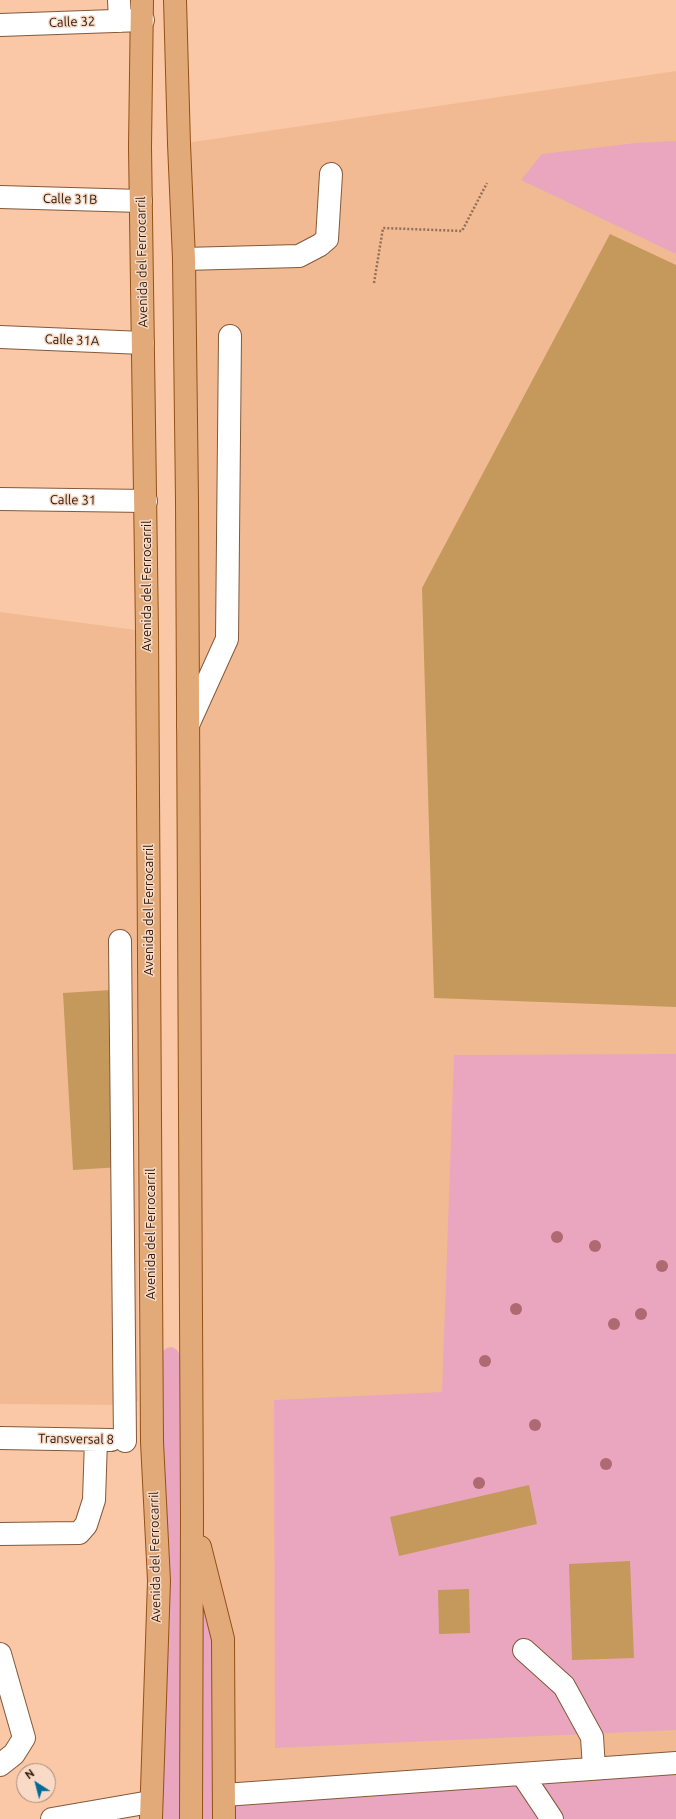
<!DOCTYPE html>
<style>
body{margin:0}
#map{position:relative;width:676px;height:1819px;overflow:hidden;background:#fac8a6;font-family:Ubuntu,sans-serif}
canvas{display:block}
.north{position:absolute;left:16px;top:1763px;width:40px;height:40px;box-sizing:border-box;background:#f9dac6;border:1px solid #a58c7a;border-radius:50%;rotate:324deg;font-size:11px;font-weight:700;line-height:16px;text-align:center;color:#271609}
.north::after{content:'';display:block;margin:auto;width:14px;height:18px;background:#006b98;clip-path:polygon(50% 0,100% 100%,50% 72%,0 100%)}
</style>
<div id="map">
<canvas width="676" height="1819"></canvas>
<div class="north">N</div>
</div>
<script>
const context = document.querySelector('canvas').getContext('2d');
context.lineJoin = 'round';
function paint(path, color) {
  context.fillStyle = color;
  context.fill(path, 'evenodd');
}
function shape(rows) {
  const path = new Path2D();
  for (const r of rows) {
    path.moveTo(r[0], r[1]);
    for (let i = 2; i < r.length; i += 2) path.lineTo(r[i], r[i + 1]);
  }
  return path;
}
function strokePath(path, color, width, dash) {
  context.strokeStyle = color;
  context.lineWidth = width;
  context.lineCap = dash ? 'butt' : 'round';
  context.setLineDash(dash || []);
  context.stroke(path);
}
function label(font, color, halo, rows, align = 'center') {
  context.font = font + ' Ubuntu,sans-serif';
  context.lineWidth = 3;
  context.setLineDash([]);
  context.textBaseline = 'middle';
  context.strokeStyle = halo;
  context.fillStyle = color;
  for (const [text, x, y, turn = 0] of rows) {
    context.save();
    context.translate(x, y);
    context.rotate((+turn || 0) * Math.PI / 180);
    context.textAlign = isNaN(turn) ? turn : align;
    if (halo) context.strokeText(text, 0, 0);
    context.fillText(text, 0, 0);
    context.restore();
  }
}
paint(shape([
 [676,71,676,1763,224,1795,192,1517,179,144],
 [0,612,136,630,138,1401,126,1405,0,1404]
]), '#f2ba93');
paint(shape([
 [676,141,676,254,521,180,542,154,636,143],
 [676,1054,676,1730,275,1748,274,1400,442,1392,454,1055],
 [172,1347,177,1350,180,1355,182,1426,192,1517,223,1639,224,1795,676,1763,676,1819,151,1819,152,1442,164,1424,162,1357,163,1351,167,1348]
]), '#eaa6bf');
paint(shape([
 [610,234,676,265,676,1007,434,998,422,588],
 [111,990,121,1167,73,1170,63,993],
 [529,1485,537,1524,399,1556,390,1517],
 [630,1561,634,1658,572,1660,569,1564],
 [469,1589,470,1633,439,1634,438,1590]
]), '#c4995b');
const minor = shape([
 [119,0,120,21],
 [0,25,143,20],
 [0,197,141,201],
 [184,259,299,256,320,245,327,239,331,174],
 [0,337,143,343],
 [0,499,146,501],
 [188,725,227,639,230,336],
 [120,941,125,1441],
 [0,1438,111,1440],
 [0,1534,79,1533,86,1525,94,1500,96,1440],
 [524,1650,564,1686,592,1737,594,1768],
 [0,1654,24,1738,14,1754,0,1765],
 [522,1774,552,1819],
 [224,1795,676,1763],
 [52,1819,150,1802]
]);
const major = shape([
 [142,0,140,147,147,631,152,1442,159,1581,151,1819],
 [175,0,179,144,184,259,187,501,192,1517,191,1819],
 [200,1547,223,1639,224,1819]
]);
strokePath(minor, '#84593a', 24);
strokePath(major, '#935117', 24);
strokePath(shape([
 [374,283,383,228,462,231,487,183]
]), '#916f58', 2.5, [2, 2]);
strokePath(minor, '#fff', 22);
strokePath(major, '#e1aa78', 22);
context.fillStyle = '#af6970';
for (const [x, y] of [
 [557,1237],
 [595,1246],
 [662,1266],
 [516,1309],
 [641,1314],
 [614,1324],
 [485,1361],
 [535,1425],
 [606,1464],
 [479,1483]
]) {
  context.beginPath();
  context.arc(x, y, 6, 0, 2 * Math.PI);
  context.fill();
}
label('13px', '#271609', '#f9dac6', [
 ["Calle 32",72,22,-2],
 ["Calle 31B",70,199,1],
 ["Avenida del Ferrocarril",142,262,-91],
 ["Calle 31A",72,340,2],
 ["Calle 31",73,500,1],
 ["Avenida del Ferrocarril",147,586,-90],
 ["Avenida del Ferrocarril",149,910,-90],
 ["Avenida del Ferrocarril",151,1234,-90],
 ["Transversal 8",76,1439,1],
 ["Avenida del Ferrocarril",155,1557,-91]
]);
</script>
